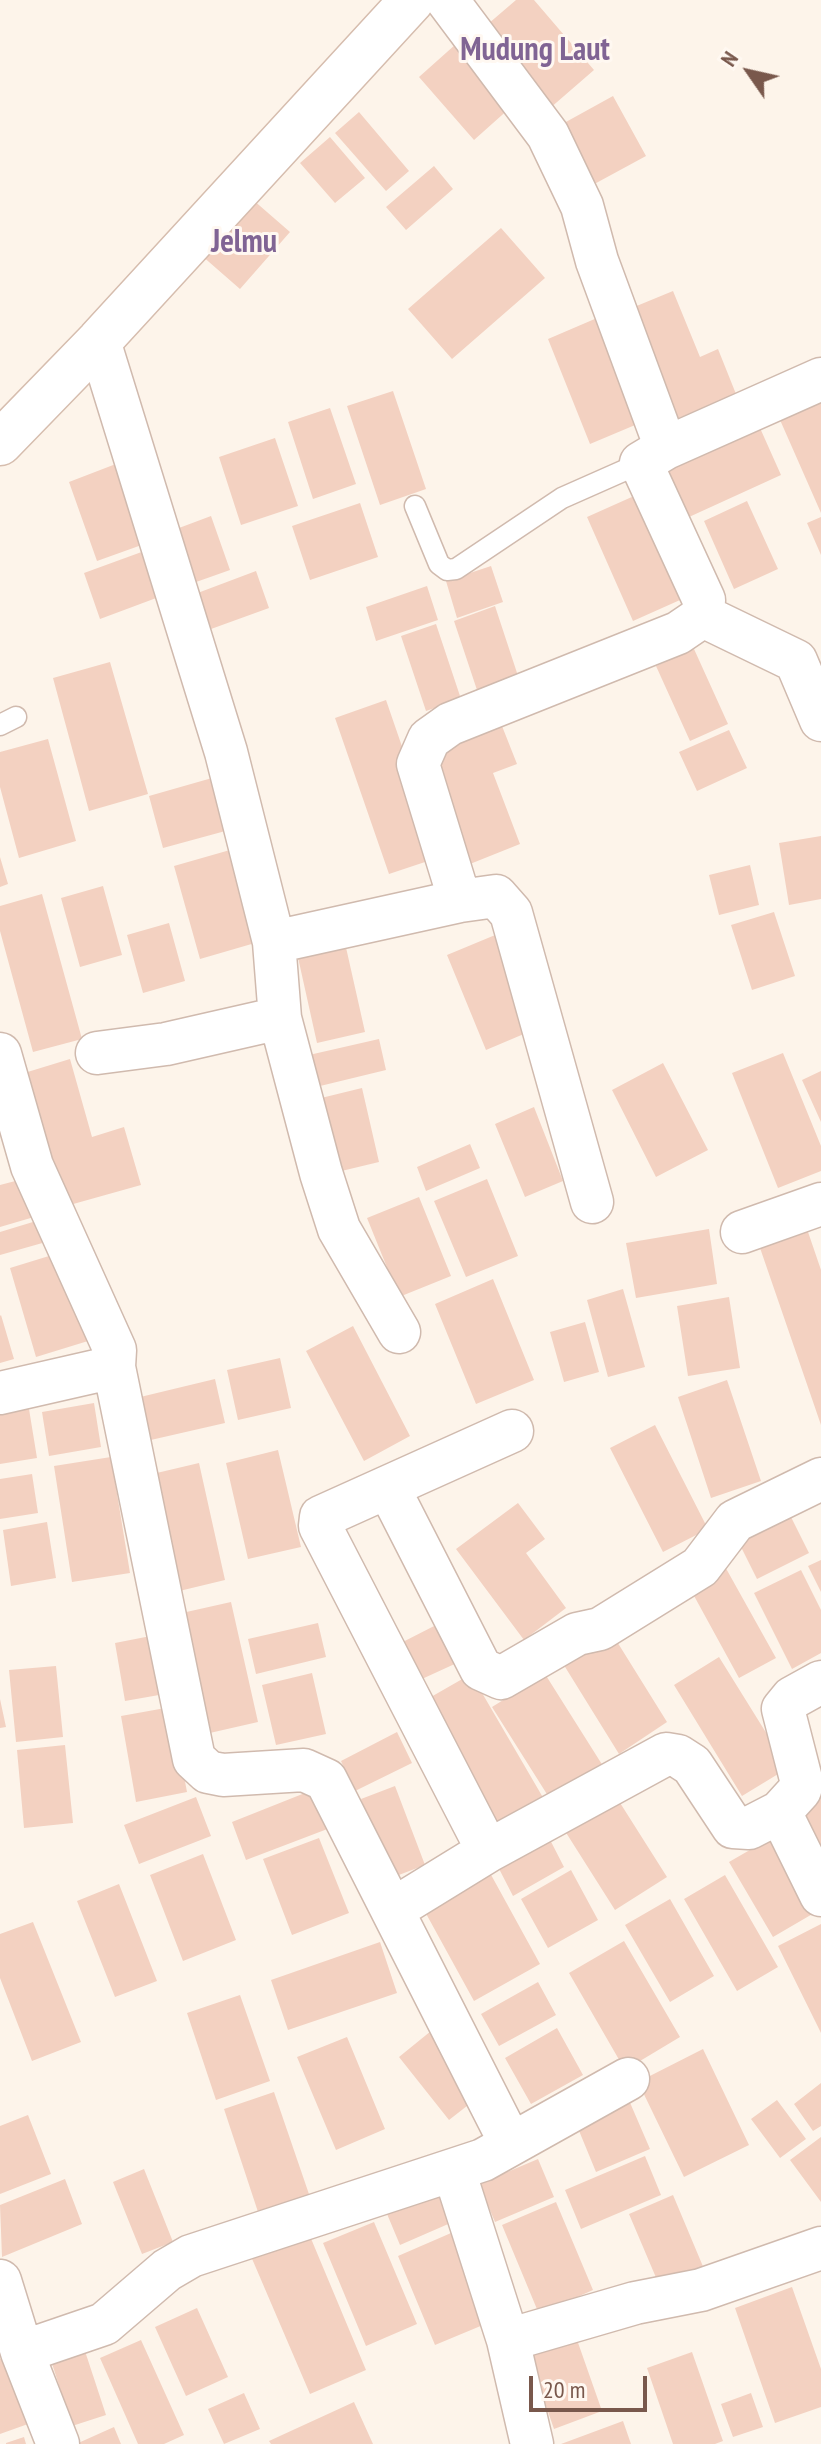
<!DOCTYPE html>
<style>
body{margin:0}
#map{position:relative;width:821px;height:2444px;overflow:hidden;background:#fdf4ea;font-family:"PT Sans Narrow",sans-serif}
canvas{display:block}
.north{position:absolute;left:709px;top:32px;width:80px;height:80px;-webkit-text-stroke:6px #fff8f1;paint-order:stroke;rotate:304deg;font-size:22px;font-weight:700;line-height:32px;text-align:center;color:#79584c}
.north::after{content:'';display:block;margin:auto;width:28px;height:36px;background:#79584c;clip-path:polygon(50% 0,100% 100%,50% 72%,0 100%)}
.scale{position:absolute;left:529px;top:2376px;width:118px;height:36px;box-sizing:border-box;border:4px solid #79584c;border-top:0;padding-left:10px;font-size:24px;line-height:28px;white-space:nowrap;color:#79584c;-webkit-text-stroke:6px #fff8f1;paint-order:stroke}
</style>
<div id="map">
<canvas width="821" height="2444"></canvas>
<div class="north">N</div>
<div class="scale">20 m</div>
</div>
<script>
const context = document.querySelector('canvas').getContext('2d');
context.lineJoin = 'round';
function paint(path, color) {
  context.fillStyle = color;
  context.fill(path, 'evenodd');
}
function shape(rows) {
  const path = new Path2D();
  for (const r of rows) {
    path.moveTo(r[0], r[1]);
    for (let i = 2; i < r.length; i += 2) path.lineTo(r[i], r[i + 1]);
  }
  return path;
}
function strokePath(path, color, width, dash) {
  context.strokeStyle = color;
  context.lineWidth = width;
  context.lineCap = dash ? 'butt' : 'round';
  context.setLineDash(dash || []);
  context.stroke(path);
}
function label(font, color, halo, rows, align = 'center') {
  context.font = font + ' "PT Sans Narrow",sans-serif';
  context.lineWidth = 6;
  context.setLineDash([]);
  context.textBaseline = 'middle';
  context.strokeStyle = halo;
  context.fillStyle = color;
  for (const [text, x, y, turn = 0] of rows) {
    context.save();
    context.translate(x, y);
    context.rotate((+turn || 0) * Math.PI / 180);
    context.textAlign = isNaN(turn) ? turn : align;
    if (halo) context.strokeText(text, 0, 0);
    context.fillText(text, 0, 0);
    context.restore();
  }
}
paint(shape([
 [516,0,534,0,594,70,549,109,481,30],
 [456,44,511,107,474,140,419,77],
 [613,96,646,156,587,188,555,128],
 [359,112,409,171,386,191,335,133],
 [330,137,365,178,335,203,300,163],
 [434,166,453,189,406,230,386,207],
 [252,199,290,232,240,289,201,255],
 [501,228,545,278,452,359,408,309],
 [673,291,700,357,718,349,736,394,667,423,622,312],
 [604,315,647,420,590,444,548,339],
 [821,383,821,513,773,404],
 [393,391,426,489,380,505,347,406],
 [330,408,356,484,313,499,288,422],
 [760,428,781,475,689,517,668,470],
 [275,438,298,506,241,525,219,457],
 [121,462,150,542,97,561,69,482],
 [634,496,680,600,633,621,587,517],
 [747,501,778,569,734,589,704,521],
 [360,503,378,557,310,580,292,526],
 [211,516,230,570,182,587,163,534],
 [821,517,821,555,807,523],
 [158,546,175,591,100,619,84,573],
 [491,566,503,602,457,618,446,581],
 [256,571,269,608,200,633,187,597],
 [427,586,438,620,376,641,366,607],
 [495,606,519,679,478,693,454,621],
 [436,624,461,699,426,711,401,636],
 [694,649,728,724,690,741,656,666],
 [110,662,148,794,89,811,53,678],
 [386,700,440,857,389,874,335,718],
 [502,726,517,764,493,773,520,844,470,864,428,755],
 [729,730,747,768,697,791,679,752],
 [48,739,76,841,19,858,0,787,0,752],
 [226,774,240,827,163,848,149,796],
 [821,836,821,899,789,905,779,843],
 [230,850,255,943,200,959,174,866],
 [0,857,8,884,0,887],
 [750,865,759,905,719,915,709,875],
 [103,886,122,955,80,967,61,898],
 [42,894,82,1039,33,1052,0,931,0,906],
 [774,912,795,976,752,990,731,925],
 [169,923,185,981,143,993,127,935],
 [500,933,538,1028,486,1050,447,955],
 [345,943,365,1032,317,1043,297,953],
 [379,1039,386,1070,316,1087,309,1055],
 [783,1053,821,1146,821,1171,778,1188,732,1073],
 [70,1059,92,1137,124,1127,141,1185,59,1208,21,1074],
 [663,1063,708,1150,656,1177,612,1090],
 [821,1071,821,1122,802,1080],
 [362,1088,379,1162,329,1174,313,1100],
 [534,1107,563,1181,525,1197,495,1124],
 [470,1144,480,1168,426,1191,417,1167],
 [23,1179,34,1217,0,1227,0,1185],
 [487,1179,518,1256,466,1277,434,1201],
 [419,1197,451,1276,399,1297,367,1218],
 [46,1218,53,1240,0,1255,0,1232],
 [709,1229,717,1284,636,1298,626,1243],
 [807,1229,821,1270,821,1425,759,1245],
 [62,1252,88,1341,36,1357,10,1268],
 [493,1279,534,1380,476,1404,435,1304],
 [623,1289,645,1367,608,1377,587,1300],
 [729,1297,740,1368,688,1376,677,1306],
 [1,1315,14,1359,0,1363,0,1316],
 [585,1322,599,1372,564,1382,550,1332],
 [353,1326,410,1436,364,1461,306,1351],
 [280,1358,291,1408,238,1420,227,1370],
 [215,1379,225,1423,142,1442,132,1399],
 [727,1380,761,1481,711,1498,678,1397],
 [94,1403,101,1447,49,1456,42,1412],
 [29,1409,37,1458,0,1464,0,1414],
 [655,1425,708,1529,663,1552,610,1448],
 [278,1450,301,1547,248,1559,226,1463],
 [111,1457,130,1573,72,1582,54,1466],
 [199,1463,225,1580,171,1593,144,1476],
 [32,1474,38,1513,0,1519,0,1479],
 [518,1503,545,1539,526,1553,566,1608,524,1640,456,1549],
 [787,1509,809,1553,757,1579,735,1535],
 [47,1522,56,1578,11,1586,3,1530],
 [821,1560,821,1592,808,1566],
 [723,1563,776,1658,739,1678,687,1583],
 [801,1570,821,1610,821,1653,792,1669,754,1593],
 [231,1602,258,1722,201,1735,173,1615],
 [318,1623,326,1657,256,1674,248,1639],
 [440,1623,459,1662,411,1684,393,1647],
 [611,1632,667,1722,619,1754,562,1662],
 [166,1633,176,1692,125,1701,115,1643],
 [719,1657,788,1768,742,1796,674,1685],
 [56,1666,63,1737,16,1742,9,1670],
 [312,1673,326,1734,276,1745,262,1685],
 [471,1674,552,1813,498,1845,417,1705],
 [545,1674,603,1766,550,1799,492,1707],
 [0,1699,6,1727,0,1728],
 [171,1707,187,1792,136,1802,121,1716],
 [397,1732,412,1763,355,1791,341,1761],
 [65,1745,73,1823,24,1828,17,1750],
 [395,1786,425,1865,391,1878,361,1799],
 [610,1787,667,1877,615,1910,558,1820],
 [315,1789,330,1828,246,1860,232,1822],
 [821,1794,821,1849,789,1813],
 [196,1797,211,1836,139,1864,124,1825],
 [546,1832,564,1867,513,1896,495,1861],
 [781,1832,821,1909,773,1937,729,1862],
 [319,1838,349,1913,292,1935,263,1859],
 [203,1854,236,1940,183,1961,150,1875],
 [484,1862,540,1964,474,2001,418,1899],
 [571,1870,598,1920,548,1948,521,1899],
 [725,1875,778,1967,737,1991,684,1899],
 [119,1884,157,1981,115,1997,77,1901],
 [670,1899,714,1976,670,2002,625,1925],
 [33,1922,81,2042,32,2061,0,1978,0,1934],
 [821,1924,821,2033,778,1946],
 [624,1941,680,2037,625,2070,569,1973],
 [380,1942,397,1993,288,2030,271,1980],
 [538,1982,556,2015,499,2046,481,2014],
 [240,1995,270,2081,216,2100,187,2013],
 [557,2028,583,2075,531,2104,505,2058],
 [431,2031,481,2095,449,2120,399,2057],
 [347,2037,385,2129,336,2150,297,2057],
 [703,2049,749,2145,684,2177,638,2082],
 [821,2083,821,2126,813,2131,794,2104],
 [274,2092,311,2200,260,2218,224,2109],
 [628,2098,650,2149,596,2172,575,2121],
 [777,2100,806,2139,780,2158,751,2119],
 [28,2115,51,2174,0,2194,0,2126],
 [821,2137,821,2202,790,2160],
 [645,2156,661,2195,581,2229,565,2190],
 [538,2159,554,2197,495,2222,479,2184],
 [144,2169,173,2242,142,2254,113,2182],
 [444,2175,462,2218,400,2245,382,2202],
 [65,2179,82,2224,2,2257,0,2205],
 [673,2195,707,2276,663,2294,629,2214],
 [556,2202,593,2290,539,2314,502,2225],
 [374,2222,417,2324,366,2346,323,2243],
 [307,2229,366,2370,310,2394,250,2254],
 [458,2230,495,2320,435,2345,398,2256],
 [792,2287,821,2369,821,2407,775,2423,735,2308],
 [197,2308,228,2377,186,2396,155,2327],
 [576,2337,602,2411,554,2429,528,2354],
 [81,2339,106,2415,72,2426,48,2351],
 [141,2340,184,2435,164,2444,138,2444,100,2358],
 [692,2352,723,2441,715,2444,673,2444,647,2368],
 [6,2357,28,2424,0,2434,0,2359],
 [244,2393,260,2429,224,2444,208,2409],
 [751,2393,763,2427,733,2437,721,2404],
 [354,2402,373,2444,271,2444,269,2441],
 [623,2421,631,2444,561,2444],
 [114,2427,121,2444,76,2444],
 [24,2437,26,2444,6,2444,6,2443]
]), '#f3d1c1');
const service = shape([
 [415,506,439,564,447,570,456,569,562,498,641,463],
 [0,725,16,717]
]);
const minor = shape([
 [447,0,548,135,582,206,597,261,666,448,641,463,704,600,703,616,678,633,450,724,429,739,418,764,460,901],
 [99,341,226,752,274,942,280,1018,321,1173,339,1229,399,1332],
 [666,448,821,379],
 [703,616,796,661,821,720],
 [274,942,460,901,496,896,511,913,592,1202],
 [97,1053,166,1044,280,1018],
 [0,1054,32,1166,115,1350,114,1367,194,1759,208,1772,223,1775,304,1770,326,1780,511,2144],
 [742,1232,821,1204],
 [0,1393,114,1367],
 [388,1487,481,1669,501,1678,577,1634,600,1629,700,1567,735,1521,821,1479],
 [780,1812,821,1895],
 [488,1851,666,1754,678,1756,692,1765,733,1827,749,1828,780,1812,800,1790,802,1783,783,1709,792,1698,821,1682],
 [392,1910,488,1851,320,1526,321,1517,512,1431],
 [454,2171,508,2340,532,2444],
 [0,2281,22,2352,58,2444],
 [508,2340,635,2303,701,2290,821,2248],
 [22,2352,104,2324,167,2270,191,2256,483,2160,628,2079]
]);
const secondary = shape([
 [0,443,99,341,412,0]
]);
strokePath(service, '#d0baae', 23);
strokePath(minor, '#d0baae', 45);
strokePath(secondary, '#d6bdae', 47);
strokePath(service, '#fff', 20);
strokePath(minor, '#fff', 42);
strokePath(secondary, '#fff', 44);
label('bold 32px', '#806494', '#fff8f1', [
 ["Mudung Laut",535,51],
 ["Jelmu",244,243]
]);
</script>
